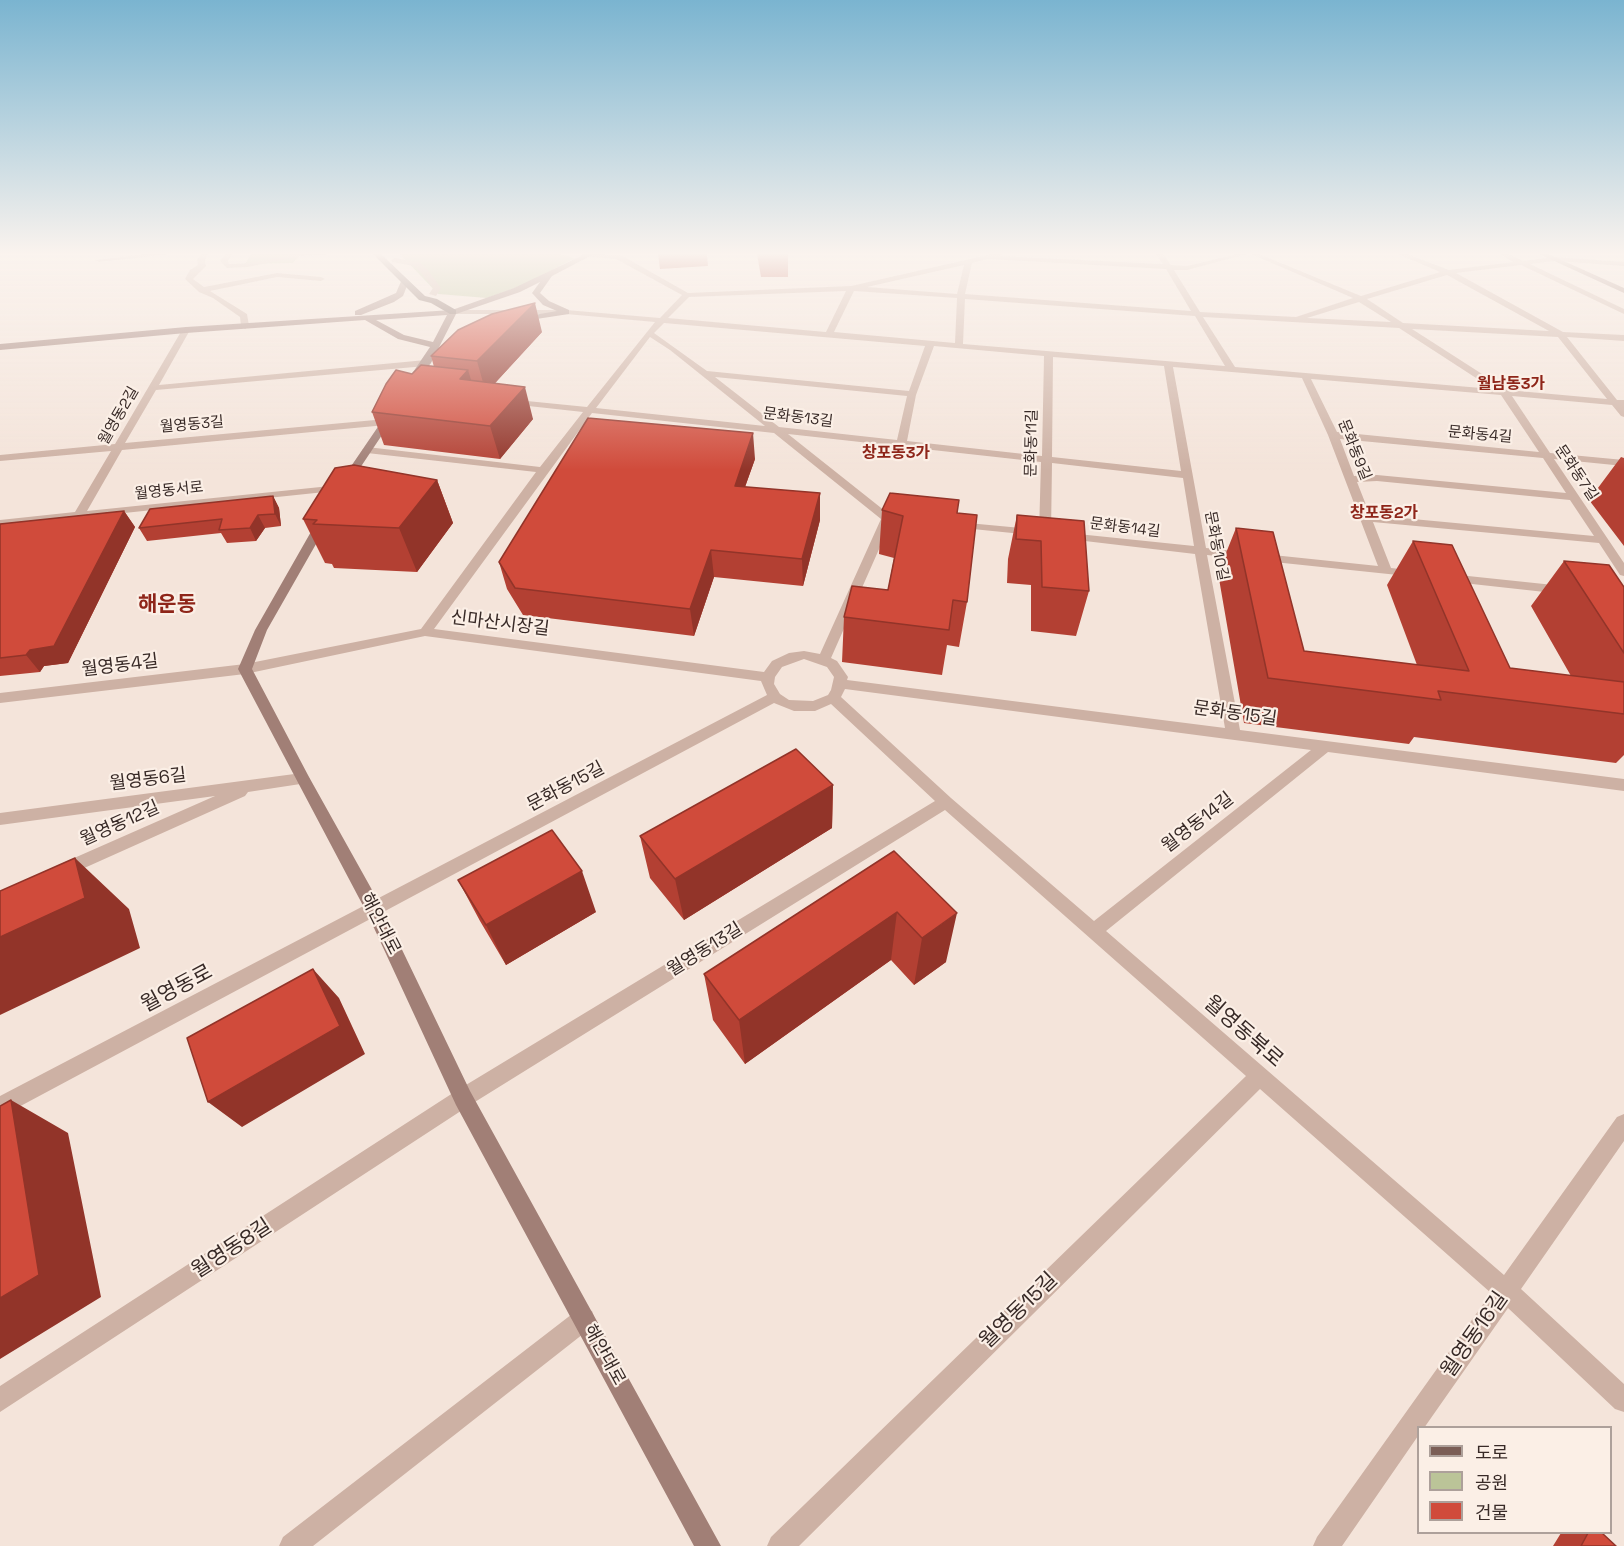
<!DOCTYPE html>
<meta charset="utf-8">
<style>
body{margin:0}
#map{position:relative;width:1624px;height:1546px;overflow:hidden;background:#f4e4da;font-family:"Space Grotesk","Noto Sans KR",sans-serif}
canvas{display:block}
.legend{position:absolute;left:1417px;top:1426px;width:195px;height:108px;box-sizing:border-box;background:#fbefe6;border:2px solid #ada09a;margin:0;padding:8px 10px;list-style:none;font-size:18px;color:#382a27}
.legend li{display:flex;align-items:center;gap:12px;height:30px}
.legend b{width:30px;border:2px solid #ada09a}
</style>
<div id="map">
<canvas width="1624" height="1546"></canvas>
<ul class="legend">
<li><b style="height:8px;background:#7b5e56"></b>도로</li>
<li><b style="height:16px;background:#bbc498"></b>공원</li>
<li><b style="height:16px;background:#d04b3b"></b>건물</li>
</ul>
</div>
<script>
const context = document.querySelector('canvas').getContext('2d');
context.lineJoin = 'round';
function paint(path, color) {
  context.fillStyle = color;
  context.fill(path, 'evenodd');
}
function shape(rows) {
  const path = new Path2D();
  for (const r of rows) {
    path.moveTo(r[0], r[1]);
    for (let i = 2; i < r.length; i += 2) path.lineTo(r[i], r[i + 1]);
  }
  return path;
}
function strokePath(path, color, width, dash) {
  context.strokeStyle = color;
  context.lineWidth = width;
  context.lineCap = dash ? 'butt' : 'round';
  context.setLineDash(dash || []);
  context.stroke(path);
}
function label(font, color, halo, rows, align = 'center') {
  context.font = font + ' "Space Grotesk","Noto Sans KR",sans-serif';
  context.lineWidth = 4.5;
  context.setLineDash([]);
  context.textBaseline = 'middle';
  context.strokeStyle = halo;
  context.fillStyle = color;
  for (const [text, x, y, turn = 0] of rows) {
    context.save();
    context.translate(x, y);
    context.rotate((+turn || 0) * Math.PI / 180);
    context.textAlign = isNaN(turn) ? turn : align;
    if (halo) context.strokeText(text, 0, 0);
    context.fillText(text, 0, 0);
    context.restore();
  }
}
paint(shape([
 [251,254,333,254,299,256,293,263,245,264],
 [400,254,559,254,575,258,523,285,487,298,438,294]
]), '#bbc498');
paint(shape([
 [201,254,208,254,205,260,206,266,193,279,204,287,277,273,321,277,325,279,321,281,277,277,210,291,247,314,249,326,245,329,241,326,240,317,213,298,199,292,185,279,190,270,198,265,197,260,201,254],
 [225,254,232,254,228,261,229,264,248,263,297,254,310,254,248,267,227,268,220,261,225,254],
 [395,258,419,262,427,269,441,288,436,296,429,294,433,288,421,273,414,266,392,262,391,260,395,258],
 [584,1308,592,1311,595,1319,592,1327,313,1546,279,1546,283,1537,576,1311,584,1308]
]), '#cdb1a4');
paint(shape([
 [146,254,170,254,99,262,95,260,146,254],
 [581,254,621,255,688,293,851,286,992,254,1003,254,1000,256,1163,264,1156,254,1163,254,1171,265,1187,266,1237,254,1247,254,1187,270,1174,270,1200,312,1296,317,1353,298,1251,254,1259,254,1361,296,1440,272,1398,254,1407,254,1449,270,1513,262,1500,254,1508,254,1523,261,1555,257,1624,262,1624,266,1555,261,1530,264,1624,309,1624,314,1521,265,1456,273,1563,332,1624,335,1624,341,1567,337,1617,400,1624,400,1624,417,1621,416,1612,405,1512,396,1550,453,1624,460,1624,466,1554,459,1624,563,1624,576,1620,575,1599,543,1373,522,1391,568,1417,571,1417,577,1207,555,1240,730,1624,779,1624,791,1328,752,1106,931,1504,1275,1617,1117,1624,1114,1624,1141,1521,1289,1624,1384,1624,1412,1615,1409,1508,1308,1424,1428,1418,1428,1418,1436,1342,1546,1313,1546,1317,1537,1491,1293,1260,1089,799,1546,767,1546,771,1537,1246,1076,945,810,470,1105,0,1412,0,1386,456,1091,935,801,831,704,815,711,794,711,774,703,0,1117,0,1096,767,695,761,681,425,636,245,674,0,703,0,693,245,664,421,629,536,472,367,453,362,450,367,447,540,467,583,412,510,404,505,401,507,399,587,407,655,322,566,314,453,314,449,312,453,310,566,310,660,318,682,295,616,259,584,256,581,254],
 [987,259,1166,269,1191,311,965,294,972,263,987,259],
 [964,265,957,294,867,287,964,265],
 [1447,275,1549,331,1403,323,1367,299,1447,275],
 [846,291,826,332,668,318,689,297,846,291],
 [854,291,957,298,955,343,834,332,854,291],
 [965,299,1195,316,1225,366,963,344,965,299],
 [1359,302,1391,322,1307,318,1359,302],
 [1203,317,1399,328,1493,389,1235,367,1203,317],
 [664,323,925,346,909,391,707,371,654,333,664,323],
 [1412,329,1558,337,1607,399,1507,390,1412,329],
 [650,337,670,350,765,426,596,408,650,337],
 [934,346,1044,356,1042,456,907,441,916,395,934,346],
 [1053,357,1164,366,1181,471,1052,457,1053,357],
 [1173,367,1302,378,1328,435,1378,566,1206,548,1173,367],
 [715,377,907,396,897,440,779,427,715,377],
 [1311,379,1501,395,1539,452,1337,432,1311,379],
 [592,413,774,433,881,519,820,654,804,651,789,653,772,661,764,672,434,629,592,413],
 [788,434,1041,462,1039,533,1045,536,1051,533,1052,463,1183,478,1194,546,1068,533,1062,536,1068,539,1195,554,1225,728,847,680,848,677,837,661,831,658,891,522,900,522,906,519,904,517,890,515,788,434],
 [1340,439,1543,458,1566,493,1377,475,1354,476,1340,439],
 [1377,481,1570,500,1594,536,1370,515,1357,482,1377,481],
 [804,659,827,667,834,677,831,690,828,695,813,701,789,700,780,694,774,684,775,677,782,667,804,659],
 [845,689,1311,750,1094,921,951,798,841,697,845,689],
 [186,327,190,330,159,385,426,360,431,363,426,366,156,390,125,443,386,419,391,422,386,425,122,450,87,511,340,485,345,488,344,490,0,526,0,520,75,512,111,451,0,461,0,455,115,444,182,330,186,327],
 [957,522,1032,529,1038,532,1032,535,953,527,953,523,957,522],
 [1449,574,1563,586,1569,590,1563,594,1445,581,1443,578,1449,574],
 [302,773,307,775,310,779,307,783,248,792,245,796,62,878,56,876,54,871,56,866,215,796,0,825,0,813,302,773]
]), '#cdb1a4');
paint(shape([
 [585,254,594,254,552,276,540,293,549,301,569,310,569,314,517,322,517,318,557,311,543,305,532,293,540,282,520,292,456,314,431,363,415,383,412,384,407,381,430,347,398,339,365,320,186,333,0,350,0,344,186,327,452,310,514,288,585,254],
 [447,315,433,342,404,335,376,320,447,315],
 [1539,254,1548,254,1624,288,1624,293,1539,254],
 [402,279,409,281,403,296,394,302,361,315,355,315,355,311,396,293,402,279],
 [386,415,394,417,350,483,342,483,341,481,386,415],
 [322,520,328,523,267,630,252,669,309,777,381,906,470,1091,721,1546,694,1546,456,1105,368,915,238,669,255,630,316,523,322,520]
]), '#a17f76');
paint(shape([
 [373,254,381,254,425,296,437,299,456,310,456,314,450,314,431,303,419,300,373,254]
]), '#7b5e56');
paint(shape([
 [658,254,707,254,708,266,660,269],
 [757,254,788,254,788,277,761,277],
 [542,332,495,383,533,419,500,459,384,445,372,412,412,374,434,367,431,356],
 [1621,457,1624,458,1624,546,1589,500],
 [755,459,745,487,820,520,803,586,714,577,694,636,523,615,507,589,499,562],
 [437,480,453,523,417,572,334,568,332,564,325,563,303,519],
 [273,496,279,508,281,526,265,528,256,541,227,543,221,533,147,541,139,528],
 [882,510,957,513,967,602,959,647,947,645,942,675,842,662,844,617,888,590,894,558,879,554],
 [124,511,135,527,68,663,44,666,40,672,0,676,0,524],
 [1017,515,1089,591,1076,636,1031,631,1031,585,1007,583,1008,559],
 [1236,528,1304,651,1417,665,1387,585,1413,541,1510,668,1571,676,1531,606,1564,561,1624,587,1624,755,1616,763,1414,737,1409,744,1244,723,1218,573],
 [833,785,832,828,684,920,650,878,640,836],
 [894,851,946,962,914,985,891,960,745,1064,713,1020,704,974],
 [458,880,596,912,506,965,480,921],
 [1561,1533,1602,1533,1616,1546,1553,1546]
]), '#b34033');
paint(shape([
 [535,303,542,332,486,393,477,361],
 [468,370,478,402,460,379],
 [525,387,533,419,500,459,490,426],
 [753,433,755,459,736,512,735,486],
 [437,480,453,523,417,572,399,528],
 [820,493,820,520,803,586,802,559],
 [273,496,279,508,281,526,275,514],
 [124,511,135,527,68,663,44,666,40,672,26,655],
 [258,515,265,528,256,541,250,528],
 [711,550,714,577,694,636,690,609],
 [833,785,832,828,684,920,675,879],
 [75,858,129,909,140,948,0,1015,0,937],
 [582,871,596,912,506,965,486,925],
 [897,912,891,960,745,1064,739,1020],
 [957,913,946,962,914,985,922,938],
 [313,969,339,998,365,1054,242,1127,208,1102],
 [11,1100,68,1133,101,1297,0,1359,0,1298]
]), '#923429');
const building = shape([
 [535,303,477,361,431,356,458,330,492,314,535,303],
 [421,365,468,370,460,379,525,387,490,426,372,412,386,384,396,370,412,374,421,365],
 [588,418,753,433,735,486,820,493,802,559,711,550,690,609,515,588,499,562,588,418],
 [354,465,437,480,399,528,313,524,317,520,303,519,335,468,354,465],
 [890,493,959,500,957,513,977,515,967,602,953,600,949,630,844,617,852,586,888,590,903,516,882,510,890,493],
 [273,496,275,514,258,515,250,528,219,530,222,519,139,528,150,509,273,496],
 [124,511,54,646,30,650,26,655,0,658,0,524,124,511],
 [1017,515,1084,521,1089,591,1042,587,1041,541,1016,539,1017,515],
 [1236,528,1273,532,1304,651,1469,671,1413,541,1452,545,1510,668,1624,682,1624,714,1438,691,1441,700,1268,678,1236,528],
 [1564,561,1609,565,1624,587,1624,653,1564,561],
 [796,749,833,785,675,879,640,836,796,749],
 [552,830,582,871,486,925,458,880,552,830],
 [894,851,957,913,922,938,897,912,739,1020,704,974,894,851],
 [75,858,85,898,0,937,0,891,75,858],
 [313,969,340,1026,208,1102,187,1038,313,969],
 [11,1100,39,1275,0,1298,0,1106,11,1100],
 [1588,1533,1602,1533,1616,1546,1581,1546,1588,1533]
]);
paint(building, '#d04b3b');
strokePath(building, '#923429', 1.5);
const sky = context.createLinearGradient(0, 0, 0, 470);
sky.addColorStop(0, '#7ab4d0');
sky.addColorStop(0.54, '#faf3ee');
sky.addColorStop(1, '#faf3ee00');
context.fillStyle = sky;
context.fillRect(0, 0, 1624, 470);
label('15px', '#382a27', '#fbefe6', [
 ["월영동2길",119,416,-60],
 ["문화동13길",798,418,7],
 ["월영동3길",192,425,-5],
 ["문화동4길",1480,435,5],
 ["문화동11길",1032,443,-89],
 ["문화동9길",1354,450,68],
 ["문화동7길",1576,473,56],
 ["월영동서로",169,491,-6],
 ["문화동14길",1125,528,7],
 ["문화동10길",1216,546,79]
]);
label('bold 16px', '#8e2519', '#fbefe6', [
 ["월남동3가",1511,385],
 ["창포동3가",896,454],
 ["창포동2가",1384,514]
]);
label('18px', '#382a27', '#fbefe6', [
 ["신마산시장길",500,624,7],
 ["월영동4길",120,666,-7],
 ["문화동15길",1235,714,8],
 ["월영동6길",148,780,-7],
 ["문화동15길",566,787,-28],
 ["월영동14길",1198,823,-38],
 ["월영동12길",120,824,-24],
 ["해안대로",380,924,63],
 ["월영동13길",705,950,-32],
 ["해안대로",604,1355,61]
]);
label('bold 21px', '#8e2519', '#fbefe6', [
 ["해운동",167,605]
]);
label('21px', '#382a27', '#fbefe6', [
 ["월영동로",177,989,-28],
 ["월영동북로",1243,1032,41],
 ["월영동8길",232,1249,-33],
 ["월영동15길",1019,1311,-44],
 ["월영동16길",1475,1335,-55]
]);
</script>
